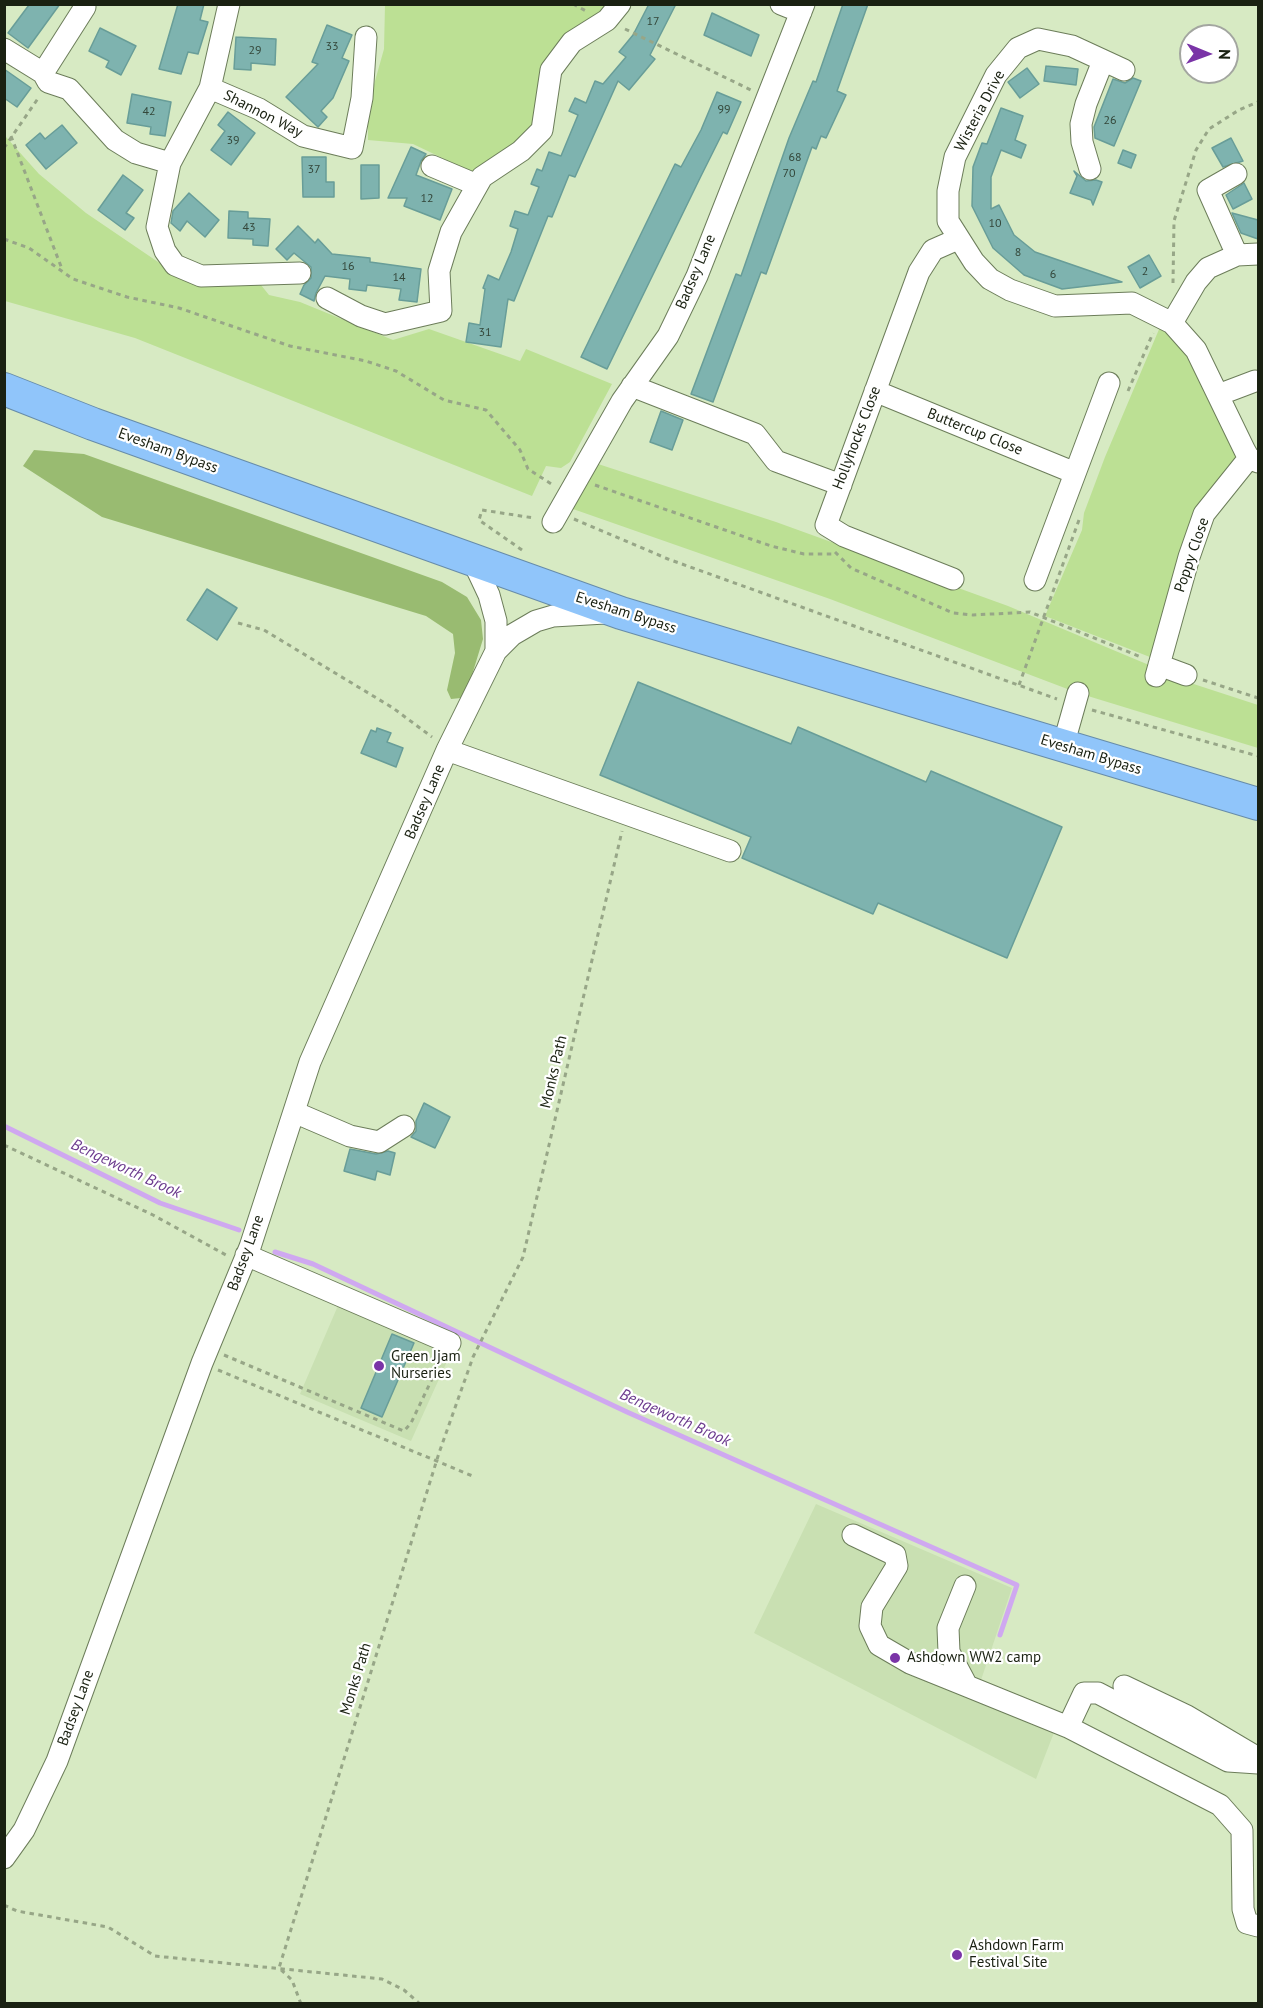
<!DOCTYPE html>
<style>
body{margin:0}
#map{position:relative;width:1263px;height:2008px;overflow:hidden;background:#d7eac3;font-family:"PT Sans",sans-serif}
canvas{display:block}
.frame{position:absolute;inset:0;border:6px solid #1a2112;pointer-events:none}
.north{position:absolute;left:1179px;top:24px;width:60px;height:60px;box-sizing:border-box;background:#fff;border:2px solid #a3a6a0;border-radius:50%;rotate:91deg;font-size:16px;font-weight:700;line-height:24px;text-align:center;color:#1a2112}
.north::after{content:'';display:block;margin:auto;width:21px;height:27px;background:#7a34a7;clip-path:polygon(50% 0,100% 100%,50% 72%,0 100%)}
</style>
<div id="map">
<canvas width="1263" height="2008"></canvas>
<div class="frame"></div>
<div class="north">N</div>
</div>
<script>
const context = document.querySelector('canvas').getContext('2d');
context.lineJoin = 'round';
function paint(path, color) {
  context.fillStyle = color;
  context.fill(path, 'evenodd');
}
function shape(rows) {
  const path = new Path2D();
  for (const r of rows) {
    path.moveTo(r[0], r[1]);
    for (let i = 2; i < r.length; i += 2) path.lineTo(r[i], r[i + 1]);
  }
  return path;
}
function strokePath(path, color, width, dash) {
  context.strokeStyle = color;
  context.lineWidth = width;
  context.lineCap = dash ? 'butt' : 'round';
  context.setLineDash(dash || []);
  context.stroke(path);
}
function label(font, color, halo, rows, align = 'center') {
  context.font = font + ' "PT Sans",sans-serif';
  context.lineWidth = 4.5;
  context.setLineDash([]);
  context.textBaseline = 'middle';
  context.strokeStyle = halo;
  context.fillStyle = color;
  for (const [text, x, y, turn = 0] of rows) {
    context.save();
    context.translate(x, y);
    context.rotate((+turn || 0) * Math.PI / 180);
    context.textAlign = isNaN(turn) ? turn : align;
    if (halo) context.strokeText(text, 0, 0);
    context.fillText(text, 0, 0);
    context.restore();
  }
}
paint(shape([
 [346,1287,458,1337,411,1441,300,1394],
 [816,1504,1012,1588,980,1683,1060,1717,1036,1779,754,1633]
]), '#c9e0b2');
paint(shape([
 [385,5,619,5,552,70,542,130,482,177,413,144,368,140,368,106,384,49],
 [6,137,39,174,86,213,186,281,261,285,269,295,300,302,393,340,429,329,520,361,526,349,612,384,570,462,561,468,546,466,532,496,135,338,5,301],
 [1160,327,1184,351,1194,365,1240,460,1220,484,1155,659,1045,616,1082,530,1084,513,1105,457],
 [595,463,776,522,1008,606,1149,665,1146,678,1163,685,1166,675,1258,705,1258,748,1078,693,830,599,573,509]
]), '#bce094');
paint(shape([
 [34,450,84,454,442,582,467,597,481,620,483,639,468,688,461,698,451,699,447,690,455,653,453,634,426,616,102,517,23,466]
]), '#99bb71');
strokePath(shape([
 [4,1126,160,1203,239,1230],
 [275,1252,313,1264,627,1412,1017,1585,1000,1635]
]), '#cfa8f0', 5);
const building = shape([
 [60,4,28,48,8,33,29,5,60,4],
 [178,4,204,4,200,20,208,22,198,54,188,52,181,74,159,69,178,4],
 [649,4,676,4,650,55,655,59,629,90,618,81,575,177,569,175,552,217,548,216,514,301,508,299,501,347,466,342,469,323,480,325,485,289,483,288,488,275,499,280,511,252,518,229,510,226,515,211,528,215,539,187,531,184,537,169,542,171,549,152,561,156,578,115,569,111,575,98,586,103,595,81,603,84,626,57,619,52,633,35,649,4],
 [843,4,868,4,837,91,846,95,826,138,821,136,816,149,812,147,766,274,761,272,713,402,691,394,736,274,741,276,789,138,813,81,816,82,843,4],
 [712,13,759,35,751,56,704,35,712,13],
 [327,25,352,35,342,58,349,61,333,98,321,111,327,117,318,127,286,97,318,64,312,62,327,25],
 [100,28,136,46,121,75,106,67,109,61,89,51,100,28],
 [236,37,276,39,275,65,251,63,251,70,234,69,236,37],
 [1046,66,1078,69,1076,85,1044,81,1046,66],
 [1027,68,1039,84,1020,98,1008,82,1027,68],
 [4,69,31,88,17,107,4,98,4,69],
 [1133,78,1141,81,1114,146,1095,138,1094,127,1113,79,1125,83,1133,78],
 [717,92,741,102,727,134,723,132,701,176,607,369,581,357,675,164,681,167,701,130,717,92],
 [132,94,171,102,165,136,150,134,151,127,127,123,132,94],
 [1001,108,1023,116,1015,140,1026,145,1021,158,1001,150,991,177,991,209,999,205,1014,235,1035,252,1122,282,1062,289,1024,275,993,248,972,206,973,167,982,143,987,144,1001,108],
 [228,112,255,133,231,165,211,150,225,131,218,125,228,112],
 [62,125,77,143,46,169,26,145,40,133,45,139,62,125],
 [1231,138,1243,161,1223,167,1212,148,1231,138],
 [411,147,426,154,421,161,416,175,452,189,440,220,404,206,407,198,388,198,411,147],
 [1123,150,1136,155,1131,168,1118,163,1123,150],
 [302,157,326,157,326,182,334,182,334,197,303,197,302,157],
 [361,165,379,165,379,198,361,199,361,165],
 [1074,171,1086,181,1096,180,1102,182,1093,205,1091,200,1070,193,1077,176,1074,171],
 [123,175,143,190,126,213,134,218,125,230,98,210,123,175],
 [1244,183,1252,199,1233,209,1226,195,1244,183],
 [189,193,219,220,205,237,187,221,180,231,171,223,173,211,189,193],
 [229,211,248,212,248,218,270,219,268,246,253,245,253,239,228,238,229,211],
 [1232,213,1258,220,1258,239,1241,233,1232,213],
 [298,226,315,243,318,239,332,254,370,258,370,262,421,269,417,302,399,300,401,289,367,285,366,291,349,289,350,279,325,276,316,293,314,301,300,294,304,285,311,278,311,267,294,253,287,260,276,249,298,226],
 [1149,255,1161,276,1140,288,1128,267,1149,255],
 [661,411,683,420,672,450,650,442,661,411],
 [207,589,237,608,217,640,187,620,207,589],
 [638,682,791,744,798,727,926,782,931,771,1062,827,1007,958,878,903,873,914,742,858,751,837,600,775,638,682],
 [377,728,391,733,387,742,403,748,396,767,361,753,371,730,376,732,377,728],
 [424,1103,450,1117,435,1148,411,1137,416,1131,416,1121,424,1103],
 [350,1149,376,1154,388,1151,395,1153,390,1175,377,1171,375,1180,344,1171,350,1149],
 [392,1334,414,1343,382,1417,361,1408,392,1334]
]);
paint(building, '#7eb3af');
strokePath(building, '#689d98', 1.5);
const minor = shape([
 [229,4,210,88,170,163,157,227,165,251,175,265,201,276,300,273],
 [781,4,801,12],
 [4,49,43,73,48,82,69,89,115,140,136,153,170,163],
 [1124,70,1072,46,1038,39,1018,48,996,75,955,157,948,191,948,221,974,262,990,279,1010,290,1055,306,1132,303,1172,323,1196,350,1245,451,1249,458,1258,462],
 [43,73,85,7],
 [210,88,259,109,303,136,352,148,362,98,366,37],
 [432,166,477,185],
 [1090,169,1082,142,1081,124,1086,104,1103,61],
 [1236,174,1208,190,1237,255],
 [327,298,361,316,385,324,441,311,439,271,451,232,482,177,521,151,542,130,551,70,572,42,607,20,620,4],
 [1172,323,1196,282,1208,268,1237,255,1258,254],
 [632,386,755,434,776,461,841,485],
 [875,391,1075,473],
 [1218,395,1255,381],
 [553,522,622,401,668,336,697,276,804,4],
 [473,561,489,595,496,621,496,651],
 [953,579,844,536,826,525,919,272,933,250,958,239],
 [1035,580,1109,383],
 [1159,665,1186,675],
 [1156,676,1189,557,1204,514,1249,458],
 [1063,746,1078,693],
 [447,750,730,851],
 [294,1112,350,1136,379,1142,404,1126],
 [246,1255,450,1343],
 [853,1535,895,1555,897,1566,872,1607,870,1626,879,1645,910,1663,967,1686],
 [965,1586,948,1628,949,1652,967,1686,1068,1727,1220,1805,1242,1830,1243,1909,1247,1923,1258,1926],
 [1124,1686,1187,1716,1258,1758],
 [1068,1727,1084,1693,1098,1693,1228,1761,1258,1763],
 [4,1858,24,1830,57,1761,202,1363,250,1247,310,1062,447,750,496,651,512,635,536,621,553,616,605,613]
]);
const highway = shape([
 [4,389,93,424,621,613,1258,804]
]);
strokePath(minor, '#6c7d5a', 23);
strokePath(highway, '#678ca9', 34);
strokePath(shape([
 [573,4,586,11],
 [625,29,751,90],
 [11,136,62,269],
 [4,148,39,97],
 [4,239,29,248,73,279,127,297,179,308,290,346,366,361,396,371,444,400,486,410,520,450,528,469,553,485],
 [1173,283,1174,221,1196,150,1209,129,1239,110,1258,102],
 [1128,391,1153,333],
 [595,485,771,546,804,554,834,554],
 [574,519,668,559,1057,699],
 [522,550,479,520,482,510,534,518],
 [835,552,851,568,953,613,973,615,1030,612,1141,657],
 [238,623,264,630,393,708,432,737],
 [1203,680,1258,698],
 [1019,685,1079,520],
 [1092,710,1258,756],
 [4,1145,153,1215,226,1255],
 [224,1355,404,1431,411,1423,442,1358],
 [218,1370,475,1477],
 [4,1905,17,1911,108,1927,155,1956,382,1979,404,1990,420,2004],
 [301,2004,292,1980,279,1968,439,1453,473,1357,523,1257,622,831]
]), '#97a687', 3, [4.5, 4.5]);
strokePath(minor, '#fff', 21);
strokePath(highway, '#90c5fa', 32);
for (const [x, y, r, color] of [
 [379,1366,6,"#7a34a7"],
 [895,1658,6,"#7a34a7"],
 [957,1955,6,"#7a34a7"]
]) {
  const dot = new Path2D();
  dot.arc(x, y, r, 0, 2 * Math.PI);
  context.fillStyle = color;
  context.fill(dot);
  strokePath(dot, '#fff', 2);
}
label('12px', '#334639', null, [
 ["17",653,22],
 ["33",332,47],
 ["29",255,51],
 ["99",724,110],
 ["42",149,112],
 ["26",1110,121],
 ["39",233,141],
 ["68",795,158],
 ["37",314,170],
 ["70",789,174],
 ["12",427,199],
 ["10",995,224],
 ["43",249,228],
 ["8",1018,253],
 ["16",348,267],
 ["2",1145,272],
 ["6",1053,275],
 ["14",399,278],
 ["31",485,333]
]);
label('15px', '#1a2112', '#fff', [
 ["Wisteria Drive",980,111,-62],
 ["Shannon Way",263,114,27],
 ["Badsey Lane",696,272,-67],
 ["Buttercup Close",975,432,22],
 ["Hollyhocks Close",857,438,-69],
 ["Evesham Bypass",168,451,20],
 ["Poppy Close",1192,555,-71],
 ["Evesham Bypass",626,613,18],
 ["Evesham Bypass",1091,755,17],
 ["Badsey Lane",425,802,-67],
 ["Monks Path",554,1072,-77],
 ["Badsey Lane",246,1253,-70],
 ["Monks Path",356,1679,-73],
 ["Badsey Lane",76,1708,-70]
]);
label('15px', '#1a2112', '#fff', [
 ["Green Jjam",391,1357],
 ["Nurseries",391,1374],
 ["Ashdown WW2 camp",907,1658],
 ["Ashdown Farm",969,1946],
 ["Festival Site",969,1963]
], 'left');
label('italic 16px', '#6c3b8e', '#fff', [
 ["Bengeworth Brook",126,1169,25],
 ["Bengeworth Brook",675,1418,24]
]);
</script>
